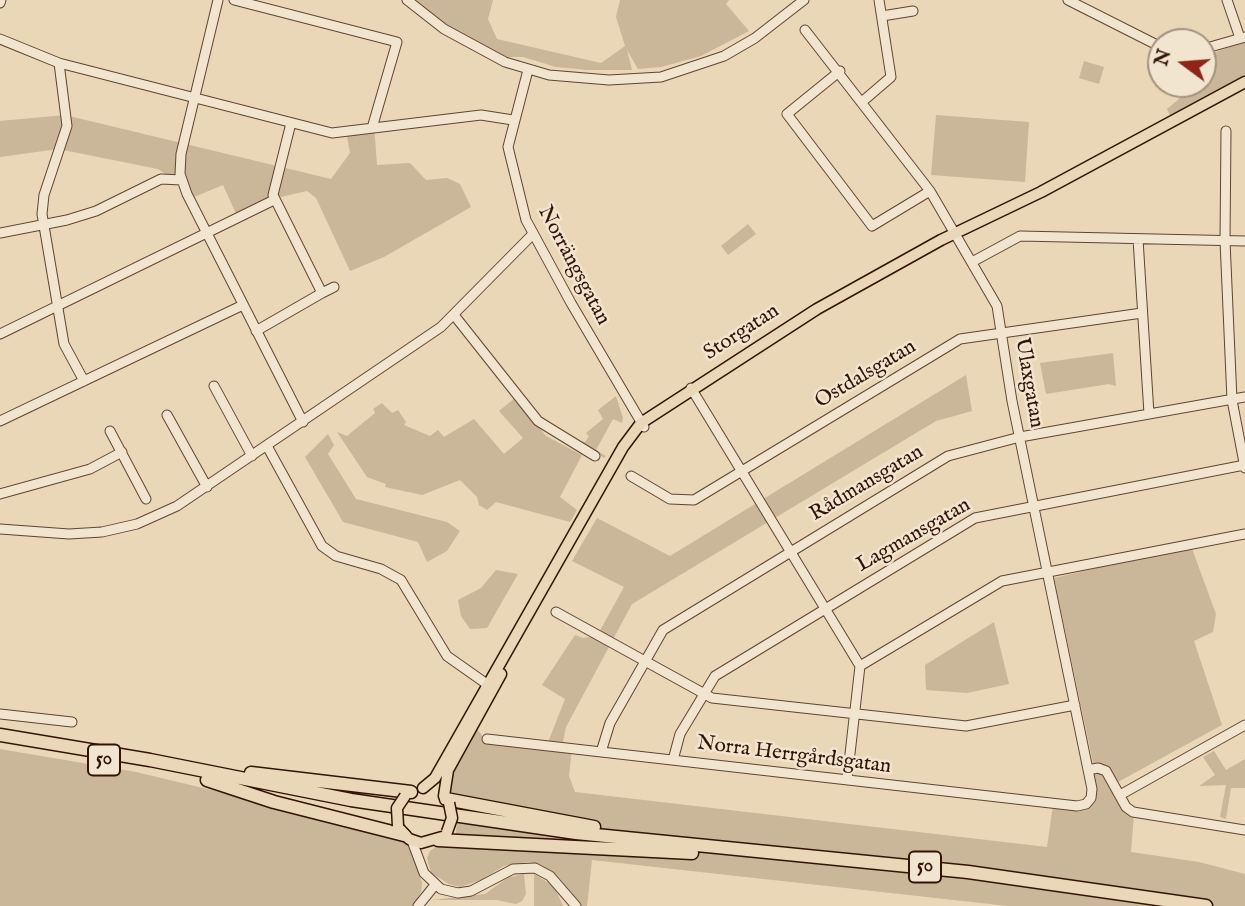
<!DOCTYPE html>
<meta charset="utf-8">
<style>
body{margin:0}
#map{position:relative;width:1245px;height:906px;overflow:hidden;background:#e9d7b7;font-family:"IM FELL English",serif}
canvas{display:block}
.north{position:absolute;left:1147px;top:28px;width:70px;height:70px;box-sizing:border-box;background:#f1e5d0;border:2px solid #a5917f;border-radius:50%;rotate:286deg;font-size:19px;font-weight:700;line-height:28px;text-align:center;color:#321305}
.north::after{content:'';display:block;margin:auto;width:24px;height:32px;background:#8f2418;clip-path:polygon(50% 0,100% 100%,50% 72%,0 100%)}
</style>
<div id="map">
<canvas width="1245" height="906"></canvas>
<div class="north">N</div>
</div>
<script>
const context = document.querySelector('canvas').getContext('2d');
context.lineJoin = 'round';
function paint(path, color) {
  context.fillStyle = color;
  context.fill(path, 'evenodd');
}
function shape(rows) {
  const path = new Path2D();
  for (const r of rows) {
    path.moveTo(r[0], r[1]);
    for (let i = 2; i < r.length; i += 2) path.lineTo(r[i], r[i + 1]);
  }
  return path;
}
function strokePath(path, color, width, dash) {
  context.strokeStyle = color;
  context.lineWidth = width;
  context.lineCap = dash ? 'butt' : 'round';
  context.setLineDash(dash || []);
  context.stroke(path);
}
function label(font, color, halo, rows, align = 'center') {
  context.font = font + ' "IM FELL English",serif';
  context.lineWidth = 5;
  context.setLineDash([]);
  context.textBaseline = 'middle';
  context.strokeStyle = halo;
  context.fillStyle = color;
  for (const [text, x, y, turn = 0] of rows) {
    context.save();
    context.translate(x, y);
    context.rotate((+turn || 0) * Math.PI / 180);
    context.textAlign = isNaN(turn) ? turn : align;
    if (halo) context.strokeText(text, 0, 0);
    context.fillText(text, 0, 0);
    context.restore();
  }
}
paint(shape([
 [416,0,493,0,488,19,497,39,601,63,625,46,616,17,620,0,729,0,726,4,749,31,701,56,661,67,638,69,627,50,632,70,587,70,556,67,523,57,507,57,471,41,426,11],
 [1245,41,1245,77,1171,118,1167,109,1179,99,1183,84,1203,84,1203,57],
 [1084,61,1104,67,1099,84,1079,78],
 [65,115,331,179,350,153,346,130,374,125,377,165,410,163,426,180,447,178,460,184,471,207,384,257,350,271,316,198,307,191,272,199,237,216,223,185,187,200,177,175,167,175,158,169,58,149,0,157,0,121],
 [936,115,1029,122,1025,182,931,175],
 [748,224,756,234,728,255,721,246],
 [1113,353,1116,386,1109,384,1046,394,1040,363],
 [966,375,972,411,936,421,632,604,566,727,562,747,572,748,569,776,575,792,1047,847,1053,805,1086,806,1093,768,1108,777,1126,813,1134,814,1131,852,1199,862,1245,874,1245,906,1008,906,592,860,587,906,580,906,560,879,539,864,528,862,504,866,481,880,460,887,449,884,431,873,427,858,430,851,438,845,455,843,459,800,449,794,448,780,475,726,486,741,547,745,565,699,542,685,575,635,583,638,597,636,624,587,572,561,597,518,670,556],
 [616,396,623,418,622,423,613,419,596,450,606,456,604,458,580,441,585,442,589,436,586,433,603,419,598,410],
 [515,398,546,436,582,455,560,497,577,510,570,522,496,502,487,510,479,505,477,497,460,480,422,495,385,487,386,484,367,477,337,432,347,436,375,413,373,409,382,403,392,413,398,410,406,422,404,425,430,436,438,430,444,437,474,419,504,454,523,438,499,411],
 [328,434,334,445,328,454,356,499,447,522,460,531,447,551,427,562,418,542,343,522,305,457],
 [1191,546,1216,614,1213,632,1194,641,1222,725,1118,782,1112,773,1093,763,1054,578],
 [496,570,518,574,487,628,470,629,461,616,458,600,481,588],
 [994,622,1009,684,967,693,926,690,925,665],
 [0,749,136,772,295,810,300,815,318,820,325,817,401,837,412,851,422,883,421,892,413,906,0,906],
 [1214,751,1226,770,1245,759,1245,788,1231,788,1226,819,1220,817,1226,785,1199,786,1215,775,1203,757],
 [524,874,526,894,522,901,516,904,496,900,432,900,485,894,509,877],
 [534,874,554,886,563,906,534,906]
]), '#cab699');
const minor = shape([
 [218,0,181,154,180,174,187,194,303,422],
 [234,0,397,42,372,128],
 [407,0,444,29,505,62,549,75,609,80,661,77,724,56,755,38,804,0],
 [1068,0,1161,47],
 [1227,0,1240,38],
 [0,3,1,0],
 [882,16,913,11],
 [0,39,59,63,332,133,481,115,513,120],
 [1203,49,1245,37],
 [59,63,67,126,44,195,42,214,64,344,84,381],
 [528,70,508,147,526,220,571,303,644,427],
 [840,71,787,114,872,226,930,191],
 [863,101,891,77,879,0],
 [1226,131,1225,241,1232,400,1245,468],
 [0,233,67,220,96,211,161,179,182,180],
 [1138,239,1149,414],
 [972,262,1020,236,1245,241],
 [322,293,334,287],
 [454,315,538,421,595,456],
 [256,331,322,293,273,195,291,123],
 [0,334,274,200],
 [214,386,252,456],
 [691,388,860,666,847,780],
 [167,415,207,487],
 [0,421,243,305],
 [110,431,146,499],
 [267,446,322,546,336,556,381,569,401,580,447,656,491,687],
 [631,476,670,499,694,500,960,339,1142,313],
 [0,494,90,469,122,452],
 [0,529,69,534,102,532,137,524,177,506,441,327,532,235],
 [556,612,712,698,966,726,1075,705],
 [860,666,1002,581,1245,534],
 [0,714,72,722],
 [487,739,1077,806,1086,804,1091,798,1092,789,1012,401,997,306,930,191,805,30],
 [601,752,610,723,663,630,948,456,1020,437,1245,397],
 [673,760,680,734,715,676,975,518,1245,465],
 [1088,770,1098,768,1106,771,1126,807,1133,812,1245,830],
 [1120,795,1245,725],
 [412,841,424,873,441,889,458,893,471,891,513,869,535,868,550,876,576,906],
 [418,906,435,885]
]);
const major = shape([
 [423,788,435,778,623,447,641,423,817,309,941,240,1041,192,1245,82],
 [444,796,448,770,501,674],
 [399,828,409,839,421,843,442,837]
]);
const highway = shape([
 [0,735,150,760,351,800,576,833,968,872,1206,906],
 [251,773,411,792],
 [207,780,274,802,404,835],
 [446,799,594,827],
 [438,840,692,853]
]);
strokePath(minor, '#604432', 11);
strokePath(major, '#321305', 13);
strokePath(highway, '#321305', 15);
strokePath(minor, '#f1e5d0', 9);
strokePath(major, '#e9d7b7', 10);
strokePath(highway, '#e9d7b7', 12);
const majorBridge = shape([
 [398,826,397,808,405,796],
 [447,832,452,818,449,803]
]);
strokePath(majorBridge, '#321305', 13, []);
strokePath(majorBridge, '#e9d7b7', 10);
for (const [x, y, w] of [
 [104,760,32],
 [925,867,32]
]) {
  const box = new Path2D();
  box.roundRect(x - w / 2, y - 15.5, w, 31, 5);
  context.fillStyle = '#f1e5d0';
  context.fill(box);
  strokePath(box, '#321305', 2);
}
label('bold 19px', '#321305', null, [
 ["50",104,760],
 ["50",925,867]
]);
label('21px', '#321305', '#f1e5d0', [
 ["Norrängsgatan",573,266,62],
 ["Storgatan",742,333,-33],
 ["Ostdalsgatan",866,375,-31],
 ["Ulaxgatan",1028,383,80],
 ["Rådmansgatan",867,484,-31],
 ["Lagmansgatan",914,536,-30],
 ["Norra Herrgårdsgatan",794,756,7]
]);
</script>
